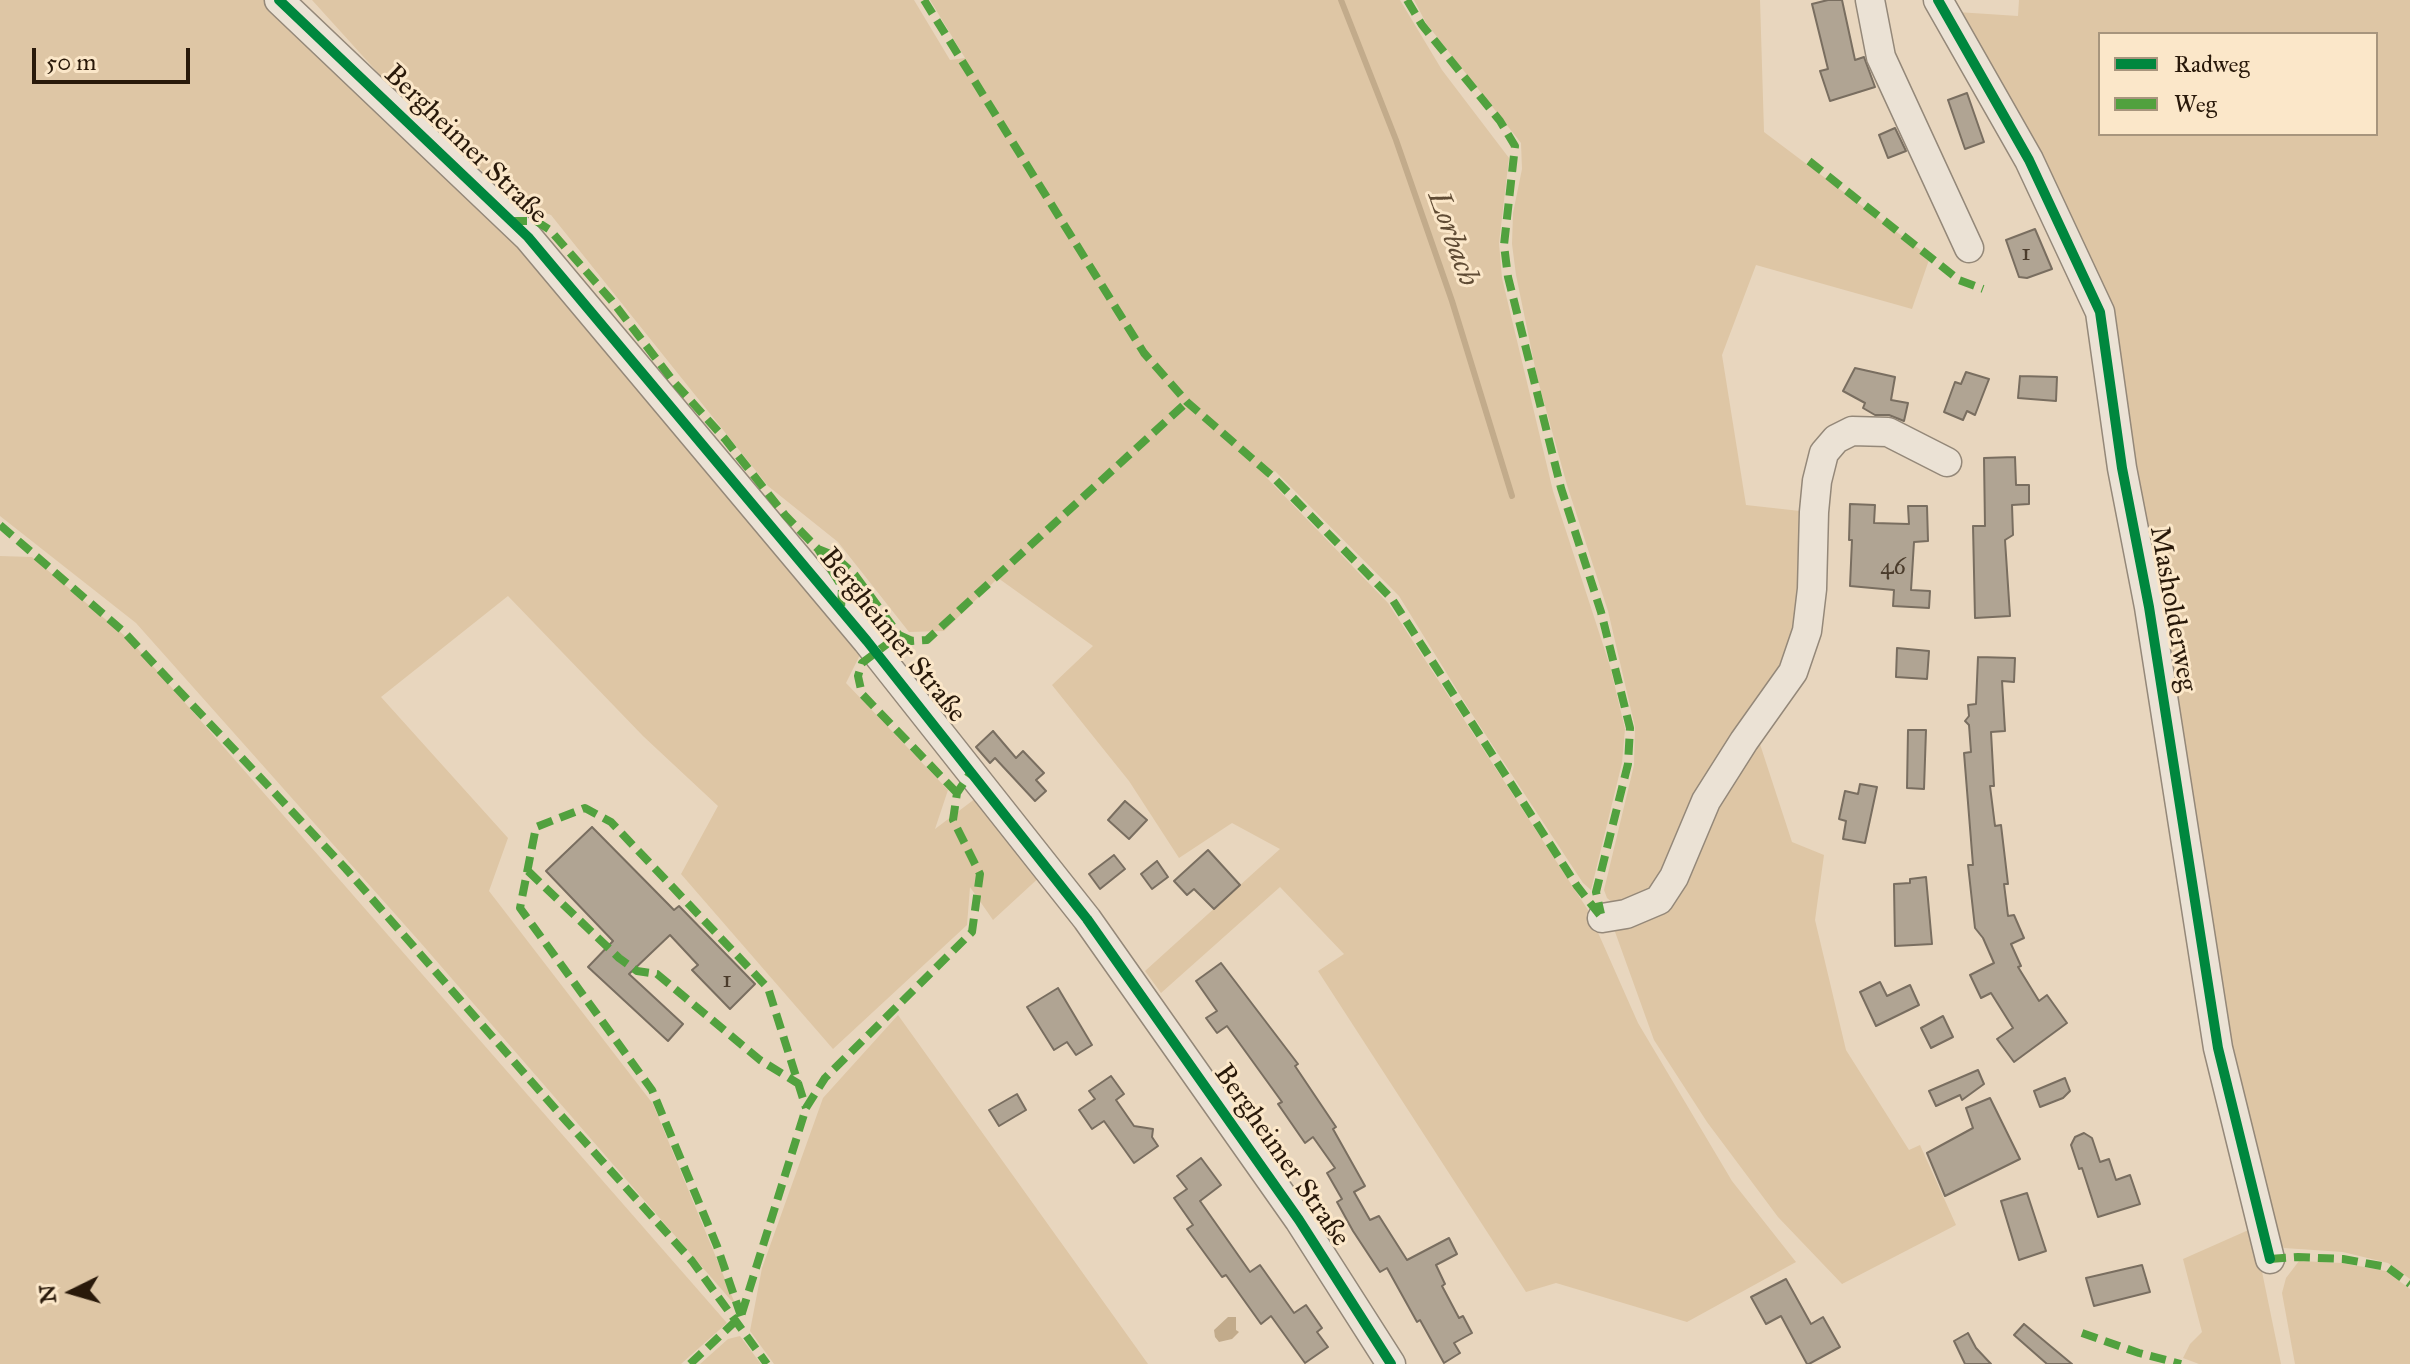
<!DOCTYPE html>
<meta charset="utf-8">
<style>
body{margin:0}
#map{position:relative;width:2410px;height:1364px;overflow:hidden;background:#e8d6be;font-family:"IM FELL Great Primer",serif}
canvas{display:block}
.legend{position:absolute;left:2098px;top:32px;width:280px;height:104px;box-sizing:border-box;background:#fbe7c9;border:2px solid #a7957d;margin:0;padding:10px 14px;list-style:none;font-size:24px;color:#29190a}
.legend li{display:flex;align-items:center;gap:16px;height:40px}
.legend b{width:40px;border:2px solid #a7957d}
.north{position:absolute;left:32px;top:1252px;width:80px;height:80px;-webkit-text-stroke:6px #fbe7c9;paint-order:stroke;rotate:265deg;font-size:22px;font-weight:700;line-height:32px;text-align:center;color:#29190a}
.north::after{content:'';display:block;margin:auto;width:28px;height:36px;background:#29190a;clip-path:polygon(50% 0,100% 100%,50% 72%,0 100%)}
.scale{position:absolute;left:32px;top:48px;width:158px;height:36px;box-sizing:border-box;border:4px solid #29190a;border-top:0;padding-left:10px;font-size:24px;line-height:28px;white-space:nowrap;color:#29190a;-webkit-text-stroke:6px #fbe7c9;paint-order:stroke}
</style>
<div id="map">
<canvas width="2410" height="1364"></canvas>
<ul class="legend">
<li><b style="height:10px;background:#00873e"></b>Radweg</li>
<li><b style="height:10px;background:#51a13e"></b>Weg</li>
</ul>
<div class="north">N</div>
<div class="scale">50 m</div>
</div>
<script>
const context = document.querySelector('canvas').getContext('2d');
context.lineJoin = 'round';
function paint(path, color) {
  context.fillStyle = color;
  context.fill(path, 'evenodd');
}
function shape(rows) {
  const path = new Path2D();
  for (const r of rows) {
    path.moveTo(r[0], r[1]);
    for (let i = 2; i < r.length; i += 2) path.lineTo(r[i], r[i + 1]);
  }
  return path;
}
function strokePath(path, color, width, dash) {
  context.strokeStyle = color;
  context.lineWidth = width;
  context.lineCap = dash ? 'butt' : 'round';
  context.setLineDash(dash || []);
  context.stroke(path);
}
function label(font, color, halo, rows, align = 'center') {
  context.font = font + ' "IM FELL Great Primer",serif';
  context.lineWidth = 6;
  context.setLineDash([]);
  context.textBaseline = 'middle';
  context.strokeStyle = halo;
  context.fillStyle = color;
  for (const [text, x, y, turn = 0] of rows) {
    context.save();
    context.translate(x, y);
    context.rotate((+turn || 0) * Math.PI / 180);
    context.textAlign = isNaN(turn) ? turn : align;
    if (halo) context.strokeText(text, 0, 0);
    context.fillText(text, 0, 0);
    context.restore();
  }
}
paint(shape([
 [0,0,277,0,530,257,860,655,846,683,948,790,935,829,980,795,1043,874,993,920,970,887,967,925,833,1049,681,874,718,806,643,736,508,596,381,697,508,838,489,891,653,1104,736,1306,420,942,136,623,0,516],
 [312,0,914,0,950,60,965,58,930,0,1400,0,1442,70,1509,158,1499,243,1502,278,1553,491,1610,666,1625,729,1622,763,1591,890,1583,883,1470,711,1399,596,1275,471,1266,477,1388,603,1588,910,1638,1023,1732,1181,1796,1262,1687,1322,1556,1283,1526,1292,1318,971,1344,954,1280,887,1161,993,1145,971,1280,849,1232,823,1179,858,1129,781,1052,685,1093,646,998,578,944,631,909,632,838,542,768,486,551,215,518,204,389,85],
 [1414,0,1760,0,1764,132,1930,257,1912,309,1756,265,1722,355,1746,505,1809,512,1802,630,1657,896,1614,904,1607,898,1604,890,1634,765,1635,727,1608,611,1567,485,1537,377,1516,275,1512,244,1513,213,1522,169,1521,143,1426,23],
 [2019,0,2410,0,2410,1279,2388,1263,2343,1252,2284,1248,2270,1237,2239,1086,2112,335,1957,12,2018,16],
 [2100,34,2376,34,2376,134,2100,134],
 [0,556,32,557,131,641,727,1323,681,1364,0,1364],
 [1757,735,1792,842,1824,855,1815,920,1846,1050,1909,1150,1920,1145,1956,1225,1842,1284,1778,1217,1707,1122,1654,1040,1614,929,1662,907],
 [898,1015,1148,1364,774,1364,750,1331,762,1268,823,1098],
 [2253,1228,2281,1364,2199,1364,2183,1358,2190,1344,2202,1332,2183,1259],
 [2299,1261,2342,1263,2386,1271,2410,1289,2410,1364,2295,1364,2282,1293,2286,1278],
 [740,1336,761,1364,700,1364,728,1339]
]), '#dec6a5');
paint(shape([
 [1228,1317,1236,1317,1236,1330,1239,1332,1232,1339,1219,1342,1215,1337,1214,1330]
]), '#c2ab8b');
strokePath(shape([
 [1341,0,1396,140,1452,301,1512,496]
]), '#c2ab8b', 6);
const building = shape([
 [1828,0,1842,0,1855,60,1864,57,1875,87,1830,101,1820,71,1828,69,1812,4,1828,0],
 [1967,93,1984,142,1965,149,1948,100,1967,93],
 [1895,128,1906,151,1888,158,1879,135,1895,128],
 [2035,229,2052,269,2027,278,2019,277,2006,240,2035,229],
 [1855,368,1895,377,1891,400,1908,403,1904,421,1889,415,1875,415,1863,408,1865,403,1843,391,1855,368],
 [1966,372,1989,379,1975,415,1967,411,1963,420,1944,412,1955,382,1961,384,1966,372],
 [2020,376,2057,377,2056,401,2018,398,2020,376],
 [2015,457,2016,485,2029,485,2029,504,2012,505,2013,535,2005,540,2010,616,1975,618,1973,526,1985,526,1984,458,2015,457],
 [1850,504,1875,505,1874,523,1909,524,1908,506,1927,506,1928,541,1914,542,1911,590,1930,591,1929,608,1893,606,1894,590,1850,586,1852,540,1849,540,1850,504],
 [1897,648,1929,651,1927,679,1896,677,1897,648],
 [1978,657,2015,658,2014,682,2002,681,2005,731,1991,732,1994,786,1990,786,1995,826,2001,825,2008,884,2004,884,2008,916,2014,915,2024,938,2011,944,2021,966,2018,967,2039,1001,2047,995,2067,1023,2014,1062,1997,1039,2013,1028,1991,993,1981,998,1970,975,1994,963,1983,938,1975,928,1968,865,1973,865,1964,753,1971,752,1969,725,1965,721,1969,716,1968,705,1976,704,1978,657],
 [1908,730,1926,730,1924,789,1907,788,1908,730],
 [993,731,1016,758,1023,751,1044,773,1036,780,1046,791,1035,801,995,758,990,763,976,747,993,731],
 [1860,784,1877,787,1865,843,1843,839,1846,821,1839,819,1845,791,1858,794,1860,784],
 [1125,801,1147,820,1129,839,1108,820,1125,801],
 [592,827,674,910,679,906,755,984,730,1009,692,970,698,965,670,935,629,974,683,1024,668,1041,588,967,613,941,546,871,592,827],
 [1208,850,1240,885,1214,909,1194,889,1187,895,1174,881,1208,850],
 [1114,855,1125,869,1100,889,1089,874,1114,855],
 [1157,861,1168,877,1152,889,1141,874,1157,861],
 [1926,877,1932,944,1895,946,1894,884,1910,883,1910,879,1926,877],
 [1221,963,1298,1064,1295,1066,1336,1127,1333,1129,1365,1186,1354,1192,1370,1220,1379,1216,1407,1260,1449,1238,1457,1254,1436,1265,1445,1284,1442,1286,1459,1318,1463,1316,1472,1333,1454,1343,1460,1353,1444,1363,1420,1320,1417,1322,1387,1268,1380,1272,1353,1231,1337,1202,1342,1199,1327,1173,1335,1168,1313,1137,1305,1143,1278,1104,1282,1102,1227,1026,1217,1033,1206,1018,1217,1011,1196,981,1221,963],
 [1880,982,1887,996,1910,985,1919,1005,1876,1026,1860,992,1880,982],
 [1058,988,1092,1045,1076,1055,1067,1042,1054,1050,1027,1007,1058,988],
 [1943,1016,1953,1037,1931,1048,1921,1028,1943,1016],
 [1978,1070,1984,1084,1962,1100,1960,1095,1936,1106,1929,1091,1978,1070],
 [1111,1076,1124,1094,1116,1100,1134,1126,1153,1129,1152,1137,1158,1146,1134,1163,1104,1121,1092,1129,1079,1110,1095,1099,1089,1091,1111,1076],
 [2065,1078,2070,1091,2063,1098,2040,1107,2034,1091,2065,1078],
 [1017,1094,1026,1110,999,1126,989,1110,1017,1094],
 [1990,1098,2020,1159,1945,1196,1927,1153,1973,1128,1966,1108,1990,1098],
 [2084,1133,2092,1138,2100,1162,2109,1159,2116,1180,2130,1175,2140,1204,2098,1217,2082,1168,2079,1169,2071,1145,2075,1137,2084,1133],
 [1201,1158,1221,1185,1200,1201,1250,1272,1260,1265,1294,1313,1306,1305,1322,1328,1317,1332,1328,1347,1305,1363,1271,1316,1261,1324,1226,1275,1222,1277,1187,1229,1193,1225,1174,1198,1187,1189,1177,1176,1201,1158],
 [2027,1193,2046,1251,2019,1260,2001,1201,2027,1193],
 [2142,1265,2150,1292,2094,1306,2086,1278,2142,1265],
 [1786,1279,1811,1324,1823,1317,1840,1347,1809,1364,1807,1364,1781,1316,1766,1324,1751,1297,1786,1279],
 [2024,1324,2072,1364,2047,1364,2014,1335,2024,1324],
 [1968,1333,1976,1348,1991,1364,1965,1364,1954,1341,1968,1333]
]);
paint(building, '#b0a493');
strokePath(building, '#796e60', 2);
const minor = shape([
 [279,0,528,237,867,641,1087,919,1299,1220,1391,1364],
 [1870,0,1881,57,1969,248],
 [1938,0,2029,160,2100,312,2122,468,2149,607,2218,1048,2270,1259],
 [1602,918,1626,914,1659,900,1674,877,1706,801,1744,741,1793,672,1807,631,1812,589,1814,512,1817,481,1824,453,1836,439,1852,431,1888,432,1947,462]
]);
strokePath(minor, '#948879', 31);
strokePath(minor, '#ebe2d5', 28);
strokePath(shape([
 [924,0,1144,353,1187,402,1271,475,1392,599,1577,886,1602,918],
 [1407,0,1422,25,1500,121,1515,146,1504,245,1508,277,1561,488,1601,612,1630,728,1628,764,1596,892,1601,914],
 [1809,161,1959,280,1983,289],
 [511,221,536,221,550,230,612,301,674,382,725,439,785,515,818,549,833,555,855,575,899,635],
 [0,525,124,632,346,869,558,1112,692,1261,767,1364],
 [818,549,842,587,841,610],
 [957,793,862,694,858,676,862,663,899,635,912,641,927,640,1187,402],
 [528,871,619,958,637,971,657,974,760,1060,799,1084],
 [2270,1259,2298,1257,2343,1259,2387,1267,2410,1284],
 [741,1316,717,1246,652,1090,520,908,536,827,585,808,611,822,768,988,806,1108],
 [2082,1333,2139,1353,2181,1364],
 [690,1364,741,1316,806,1108,825,1078,972,932,980,874,953,820,957,793,971,772]
]), '#51a13e', 8, [16, 8]);
strokePath(shape([
 [279,0,528,237,867,641,1087,919,1299,1220,1391,1364],
 [1938,0,2029,160,2100,312,2122,468,2149,607,2218,1048,2270,1259]
]), '#00873e', 10);
label('24px', '#4b3c2c', null, [
 ["1",2026,254],
 ["46",1893,568],
 ["1",727,981]
]);
label('28px', '#29190a', '#fbe7c9', [
 ["Bergheimer Straße",465,145,44],
 ["Masholderweg",2172,609,80],
 ["Bergheimer Straße",892,636,51],
 ["Bergheimer Straße",1281,1156,55]
]);
label('italic 30px', '#604c35', '#fbe7c9', [
 ["Lorbach",1452,239,70]
]);
</script>
